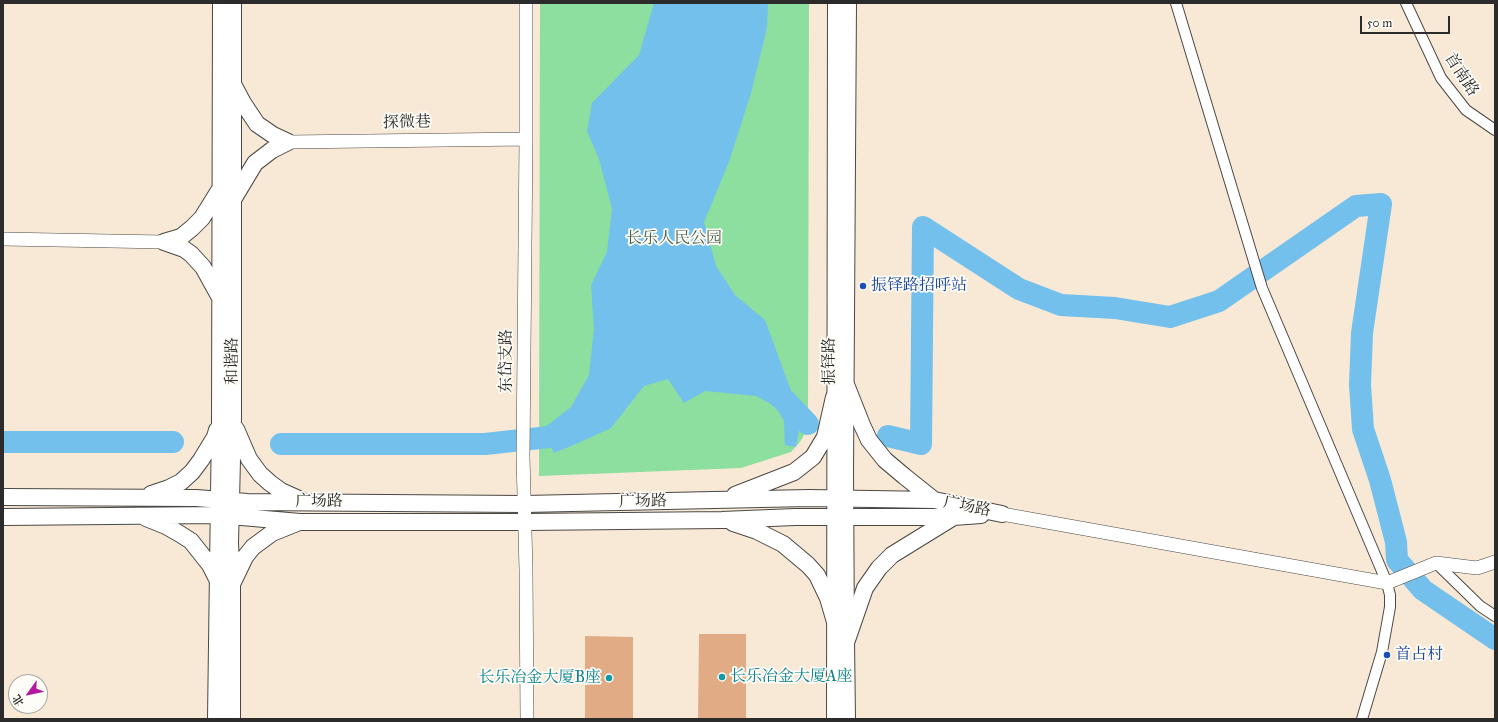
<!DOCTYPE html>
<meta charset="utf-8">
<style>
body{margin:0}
#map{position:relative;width:1498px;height:722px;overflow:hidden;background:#f8e9d6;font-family:"IM FELL Great Primer","Noto Serif SC",serif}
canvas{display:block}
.frame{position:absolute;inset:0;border:4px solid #2b2b2b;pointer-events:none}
.north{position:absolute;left:8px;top:674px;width:40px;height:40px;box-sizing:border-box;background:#fdfcf7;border:1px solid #a9a8a5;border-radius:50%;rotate:237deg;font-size:11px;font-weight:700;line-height:16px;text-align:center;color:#2b2b2b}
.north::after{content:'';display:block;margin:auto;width:14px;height:18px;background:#b5179e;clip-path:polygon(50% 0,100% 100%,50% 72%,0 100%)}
.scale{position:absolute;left:1360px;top:16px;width:90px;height:18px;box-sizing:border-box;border:2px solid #2b2b2b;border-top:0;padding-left:5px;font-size:12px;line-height:14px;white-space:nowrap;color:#2b2b2b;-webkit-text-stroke:3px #fdfcf7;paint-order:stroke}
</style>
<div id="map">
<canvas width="1498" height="722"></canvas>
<div class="frame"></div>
<div class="north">北</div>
<div class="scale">50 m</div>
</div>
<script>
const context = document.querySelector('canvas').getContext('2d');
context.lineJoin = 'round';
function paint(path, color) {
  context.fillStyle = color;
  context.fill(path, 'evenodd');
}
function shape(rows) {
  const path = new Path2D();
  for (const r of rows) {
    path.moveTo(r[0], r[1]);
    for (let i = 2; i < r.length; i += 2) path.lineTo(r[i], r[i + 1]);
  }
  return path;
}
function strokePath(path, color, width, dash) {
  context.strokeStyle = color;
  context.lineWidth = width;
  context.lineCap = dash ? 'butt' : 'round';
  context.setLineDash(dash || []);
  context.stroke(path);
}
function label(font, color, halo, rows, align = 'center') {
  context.font = font + ' "IM FELL Great Primer","Noto Serif SC",serif';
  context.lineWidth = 3.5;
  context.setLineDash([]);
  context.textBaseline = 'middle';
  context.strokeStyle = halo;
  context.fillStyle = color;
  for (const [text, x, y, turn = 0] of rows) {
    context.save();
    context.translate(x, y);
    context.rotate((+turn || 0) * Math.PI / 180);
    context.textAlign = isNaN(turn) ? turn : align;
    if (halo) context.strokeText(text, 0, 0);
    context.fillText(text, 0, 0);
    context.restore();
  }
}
paint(shape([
 [540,3,809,3,808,411,808,424,805,433,800,442,791,452,741,468,539,476]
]), '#8cdf9f');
paint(shape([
 [654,3,768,3,767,28,751,93,729,162,704,222,716,266,735,295,765,320,801,418,796,447,785,445,784,421,779,412,771,404,756,396,705,391,684,403,668,379,644,386,611,428,576,444,554,453,543,429,571,407,589,375,594,329,591,285,607,252,612,209,599,159,587,131,592,103,639,55]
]), '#73c0ed');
strokePath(shape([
 [781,396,808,424],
 [888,436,921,444,923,227,1019,289,1061,305,1115,308,1170,317,1219,301,1356,206,1381,204,1362,333,1360,385,1363,429,1380,480,1396,542,1397,560,1423,590,1495,639],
 [3,442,173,442],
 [281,444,485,444,549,437,572,424]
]), '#73c0ed', 22);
paint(shape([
 [699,634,746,634,746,719,698,719],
 [585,636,633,637,633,719,585,719]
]), '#e1ab85');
const minor = shape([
 [1176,3,1262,288,1387,583,1390,595,1390,607,1382,652,1362,719],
 [1406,3,1441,78,1466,110,1495,130],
 [1436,563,1480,606,1495,616]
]);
const tertiary = shape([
 [526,3,526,139,523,457,526,570,527,719],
 [288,142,526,139],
 [3,239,164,242],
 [1002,514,1387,583,1436,563,1477,568,1495,562]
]);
const secondary = shape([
 [834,719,835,3],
 [848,719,847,640,846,472,849,3]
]);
const primary = shape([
 [234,86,243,103,257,124,273,135,288,142],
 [234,198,255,163,272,150,288,142],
 [164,242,184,249,191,254,203,267,219,296],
 [164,242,181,237,192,228,202,218,220,189],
 [847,387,862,425,869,440,885,460,904,476,934,500],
 [236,429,249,459,260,474,270,483,281,491,301,500],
 [151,494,169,488,181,482,192,472,201,460,215,437,217,430],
 [735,495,794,472,813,457,825,437,834,397],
 [3,497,196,498,247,502,524,504,809,498,934,500,1002,514],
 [3,517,218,515,300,522,525,522,722,520,795,517,953,517,981,515],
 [146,518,166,526,180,534,191,541,210,565,217,579],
 [733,523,757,531,783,544,808,565,817,575,828,598,835,622],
 [233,582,245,557,253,547,272,533,297,523],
 [847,640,865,588,879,568,892,555,952,518],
 [216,719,220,421,221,3],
 [232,719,232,583,230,543,233,417,233,3]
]);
strokePath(minor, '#4a4845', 12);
strokePath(tertiary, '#4a4845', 14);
strokePath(secondary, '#4a4845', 16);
strokePath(primary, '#4a4845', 18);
strokePath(minor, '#fff', 10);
strokePath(tertiary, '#fff', 13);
strokePath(secondary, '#fff', 14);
strokePath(primary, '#fff', 16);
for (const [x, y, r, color] of [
 [863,286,4,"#1a4fb4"],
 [1387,655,4,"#1a4fb4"],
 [722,677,4,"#0f9aa8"],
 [609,678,4,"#0f9aa8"]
]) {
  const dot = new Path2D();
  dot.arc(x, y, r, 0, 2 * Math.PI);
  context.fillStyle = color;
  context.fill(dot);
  strokePath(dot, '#fdfcf7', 1.5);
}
label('16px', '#2b2b2b', '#fdfcf7', [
 ["首南路",1461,75,57],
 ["探微巷",407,123,-1],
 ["和谐路",233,361,-90],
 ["东岱支路",507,361,-90],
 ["振铎路",830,361,-90],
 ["广场路",319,502],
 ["广场路",643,502,-1],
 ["广场路",967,507,11]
]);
label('16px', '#48614e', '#fdfcf7', [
 ["长乐人民公园",674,239]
]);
label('16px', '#164399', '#fdfcf7', [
 ["振铎路招呼站",871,286],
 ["首占村",1395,655]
], 'left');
label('16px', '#0d838f', '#fdfcf7', [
 ["长乐冶金大厦A座",730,677],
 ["长乐冶金大厦B座",601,678,"right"]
], 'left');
</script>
